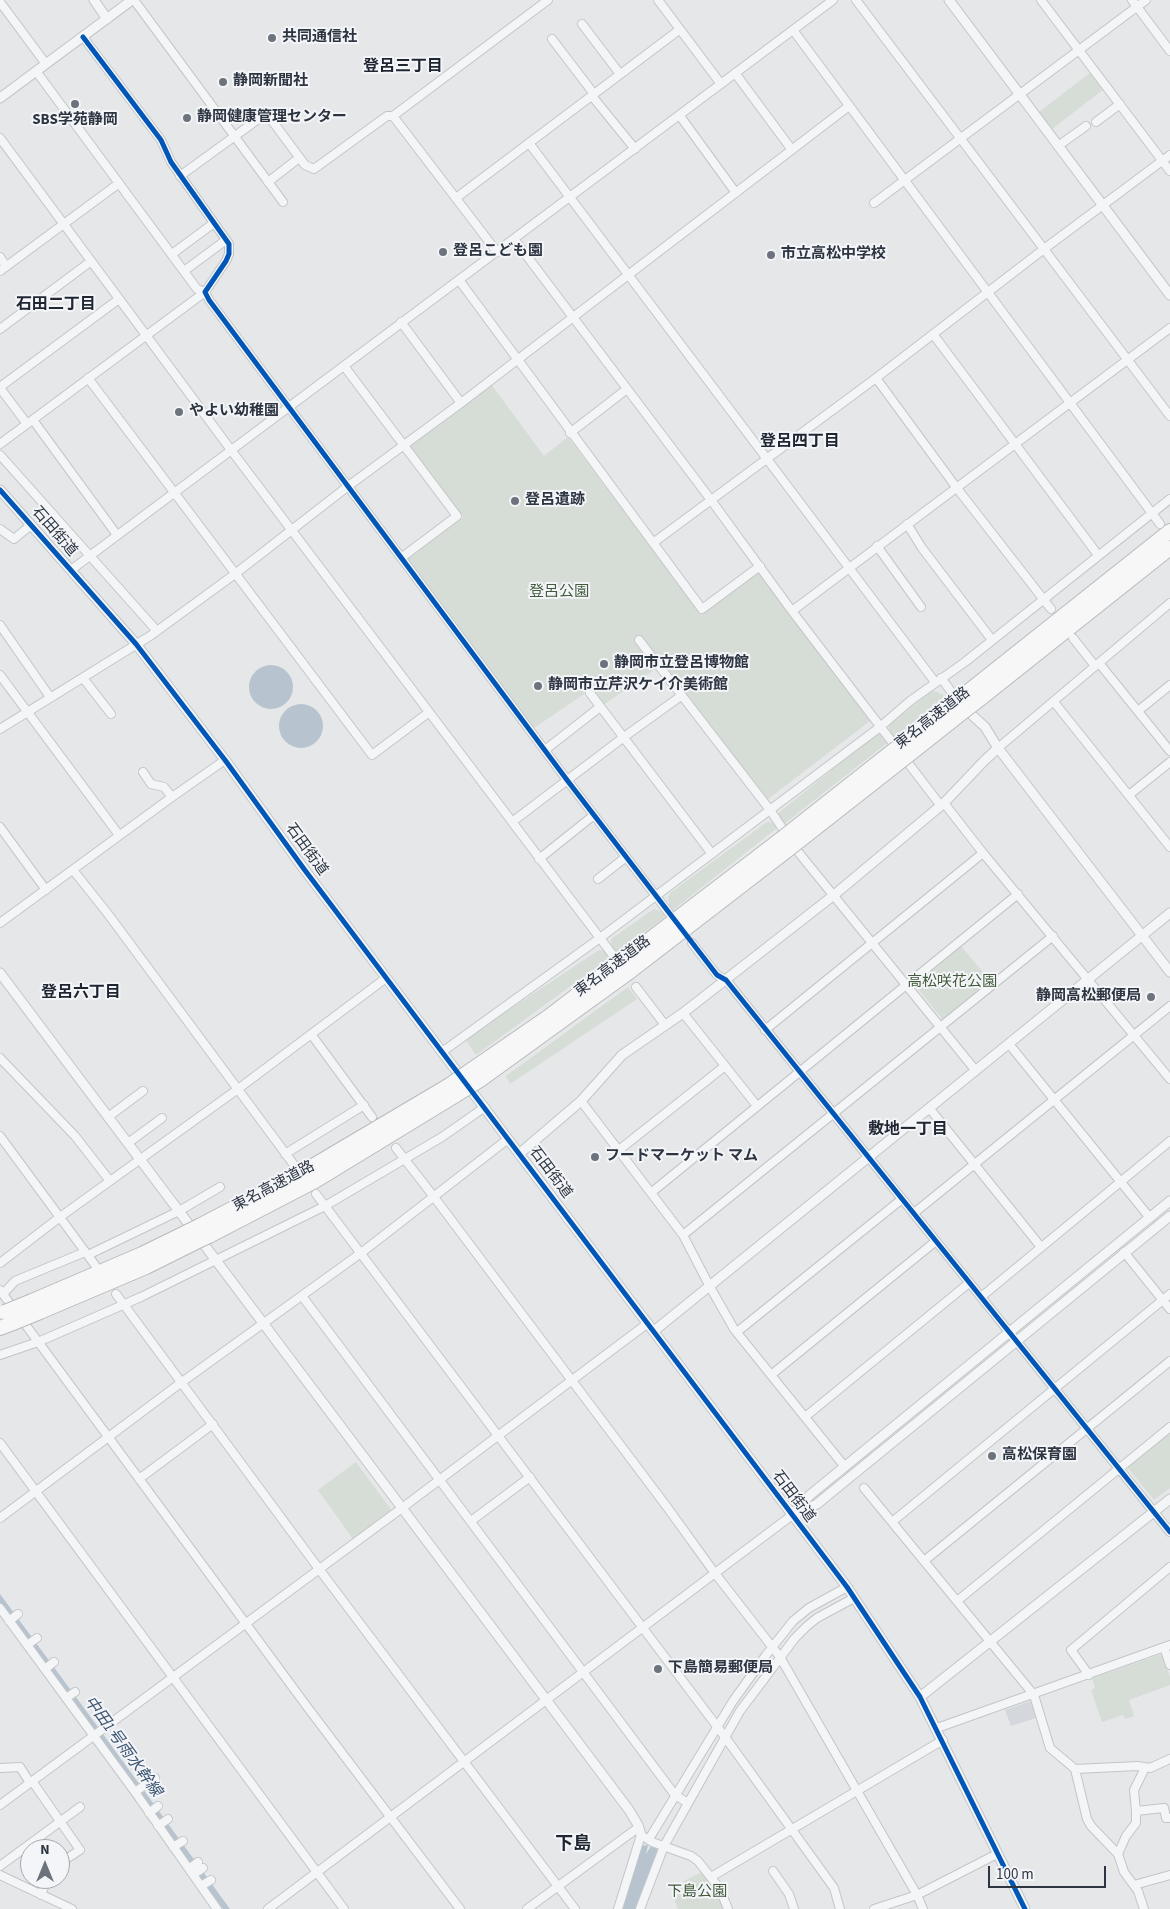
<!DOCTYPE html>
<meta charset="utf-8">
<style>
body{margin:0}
#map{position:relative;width:1170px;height:1909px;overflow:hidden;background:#e5e7e9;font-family:"Source Sans 3",sans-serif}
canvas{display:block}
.north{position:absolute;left:20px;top:1839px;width:50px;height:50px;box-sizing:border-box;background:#f3f5f8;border:1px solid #a4a8af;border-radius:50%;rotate:0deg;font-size:14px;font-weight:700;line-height:20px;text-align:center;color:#2d3541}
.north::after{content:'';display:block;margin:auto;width:18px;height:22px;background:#6d737c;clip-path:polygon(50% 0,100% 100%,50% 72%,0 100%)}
.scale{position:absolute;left:988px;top:1866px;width:118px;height:22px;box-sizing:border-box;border:2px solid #2d3541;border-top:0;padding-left:6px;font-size:15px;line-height:18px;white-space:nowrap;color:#2d3541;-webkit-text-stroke:4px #f3f5f8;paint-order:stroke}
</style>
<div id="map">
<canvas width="1170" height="1909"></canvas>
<div class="north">N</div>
<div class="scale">100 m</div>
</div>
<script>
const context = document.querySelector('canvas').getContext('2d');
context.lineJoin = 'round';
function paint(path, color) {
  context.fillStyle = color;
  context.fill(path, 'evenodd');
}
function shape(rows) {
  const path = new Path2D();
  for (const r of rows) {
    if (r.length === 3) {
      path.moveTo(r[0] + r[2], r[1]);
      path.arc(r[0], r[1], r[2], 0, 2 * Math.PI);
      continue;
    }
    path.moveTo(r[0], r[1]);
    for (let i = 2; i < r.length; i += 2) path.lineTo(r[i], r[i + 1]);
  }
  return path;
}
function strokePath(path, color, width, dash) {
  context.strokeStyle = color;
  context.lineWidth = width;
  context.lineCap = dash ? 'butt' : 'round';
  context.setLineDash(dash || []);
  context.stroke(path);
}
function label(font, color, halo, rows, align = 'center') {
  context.font = font + ' "Source Sans 3","Noto Sans JP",sans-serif';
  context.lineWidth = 4;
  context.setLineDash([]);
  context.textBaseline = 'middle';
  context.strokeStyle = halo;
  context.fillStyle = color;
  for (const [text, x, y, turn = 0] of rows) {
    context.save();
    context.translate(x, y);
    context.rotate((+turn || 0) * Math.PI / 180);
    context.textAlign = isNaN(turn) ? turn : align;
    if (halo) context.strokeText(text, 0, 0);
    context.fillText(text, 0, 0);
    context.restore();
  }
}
paint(shape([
 [1031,1701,1036,1718,1011,1726,1005,1710]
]), '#d4d7dc');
paint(shape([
 [1091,72,1104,89,1052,129,1039,112],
 [491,384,544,456,568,437,701,614,758,572,870,721,768,799,661,665,602,706,590,690,534,728,408,559,463,517,409,446],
 [935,691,945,696,894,738,889,733,889,725,930,692],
 [880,734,887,743,784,824,776,815,875,735],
 [767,822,773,823,777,828,673,910,669,905,668,898,670,893],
 [654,909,663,912,666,916,616,954,611,944,611,939],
 [961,946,991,982,943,1020,914,984],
 [599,950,604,951,609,958,476,1055,465,1039],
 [628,987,637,999,510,1084,506,1076],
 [1170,1432,1170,1488,1154,1500,1127,1467],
 [356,1462,392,1511,353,1539,318,1490],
 [1162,1654,1170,1677,1170,1685,1129,1700,1134,1716,1125,1719,1123,1715,1102,1722,1091,1690,1095,1688,1092,1678],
 [702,1872,717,1890,725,1909,678,1909,675,1902,684,1881]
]), '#d6dcd6');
paint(shape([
 [271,687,22],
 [301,726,22],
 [0,1594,84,1708,230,1909,223,1909,0,1604],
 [648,1845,646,1854,651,1846,658,1849,635,1909,621,1909,641,1846]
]), '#b7c4d0');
strokePath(shape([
 [372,1117,396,1148]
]), '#c0c3c7', 8, [8, 4]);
const minor = shape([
 [134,0,283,202],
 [658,0,721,84],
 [856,0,1170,416],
 [1041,0,1170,171],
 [1132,0,1170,51],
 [0,2,46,64],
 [582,24,620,74],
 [793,30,1160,524],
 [83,37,161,140,171,162,229,244,229,254,226,261,205,292,209,300,567,780,669,913],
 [552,39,594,94],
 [36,71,197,289,205,292],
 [735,73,792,150],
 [592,96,635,149],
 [393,116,548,0],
 [680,116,736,193],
 [1096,122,1120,104],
 [0,138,231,450,612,954],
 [529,143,935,682],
 [1058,146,1086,126],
 [180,176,264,115,270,118,305,165,314,169,387,116,393,116,497,252],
 [268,182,299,158],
 [456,198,679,30],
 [874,203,1146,0],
 [514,239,711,500,792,611,941,806],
 [172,254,214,223],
 [0,257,6,266],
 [0,271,118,184],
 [184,271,226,240],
 [459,280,702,609,760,566],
 [401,322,461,403],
 [0,329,90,262],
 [933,334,1098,555],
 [344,366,457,516,401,558],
 [88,378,372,755,428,713],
 [876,378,956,487,1051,609],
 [0,387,119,299],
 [0,388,27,424],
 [33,420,117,535],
 [570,433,627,389],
 [0,444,205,292],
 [0,455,157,631],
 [907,524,922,548,992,640],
 [0,529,14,539,31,525],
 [653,543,876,378,1044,249,1170,155],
 [877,546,921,607],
 [71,570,833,0],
 [792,611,1170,328],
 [0,625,50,697],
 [1073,638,1095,666],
 [639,640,770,810,799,853,976,1071],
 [1099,663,1170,751],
 [0,675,119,835],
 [83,678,111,714],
 [941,678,959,702],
 [590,693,712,854],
 [1054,702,1170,847],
 [1138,711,1170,685],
 [0,729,150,636,235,574,347,487,461,403,849,106],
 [998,748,1170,603],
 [545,750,600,707],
 [143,772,151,784,164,787,172,797],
 [1129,795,1170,762],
 [944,803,983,853,1170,1079],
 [512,822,624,737,681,696],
 [0,827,46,890],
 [539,859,594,815],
 [73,870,108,914,294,1165],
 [598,879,626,857],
 [0,923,172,797,225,760],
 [692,943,717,975,726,980,1170,1532],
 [636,987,665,1025],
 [683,1013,757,1106],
 [765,1030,983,853],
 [311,1034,372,1117],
 [1009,1044,1150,1218],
 [442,1052,600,938,880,727,910,701,965,662,1170,499],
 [0,1058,75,1136,110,1181],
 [581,1101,683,1235,710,1287,734,1329,845,1467],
 [930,1109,1041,1247],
 [108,1117,143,1091],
 [0,1136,95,1265],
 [128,1143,162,1118],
 [396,1148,434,1197,667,1507,714,1572,780,1657,917,1895,923,1909],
 [619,1150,725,1066],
 [285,1154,364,1105],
 [652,1192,1018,894],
 [316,1194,725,1737,834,1888,840,1909],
 [914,1213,1170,1006],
 [683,1235,1053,936],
 [1124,1252,1170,1309],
 [88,1255,179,1211,220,1187],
 [0,1263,60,1217,238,1089,386,978],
 [0,1290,308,1708,460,1909],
 [3,1294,15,1281,85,1252],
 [116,1294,319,1569,575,1909],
 [302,1296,675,1795,688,1803],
 [981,1297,1170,1141],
 [737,1332,902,1199],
 [0,1355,38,1342,141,1297,325,1206,442,1137,485,1107],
 [771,1375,936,1241],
 [805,1417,969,1283],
 [0,1443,344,1909],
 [139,1479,213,1424],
 [864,1488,1034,1695,1050,1748,1075,1769,1138,1766,1150,1768,1170,1759],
 [0,1518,182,1382,361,1253,508,1139],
 [471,1521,530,1477],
 [892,1522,1170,1294],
 [924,1561,1170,1361],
 [957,1601,1170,1427],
 [0,1608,135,1792,217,1909],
 [9,1621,18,1614],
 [27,1645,37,1638],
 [1164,1647,1170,1665],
 [45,1669,54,1662],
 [1089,1675,1071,1650,1170,1567],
 [66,1698,75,1692],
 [937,1728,1170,1645],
 [0,1768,20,1767,30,1783],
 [1075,1769,1087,1819,1091,1826,1118,1854,1124,1872,1138,1891,1144,1909],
 [32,1781,80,1850,60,1863],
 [135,1792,155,1778],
 [0,1805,402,1508,648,1323],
 [1136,1811,1134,1790,1145,1768],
 [149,1813,158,1806],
 [158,1826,168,1819],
 [649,1839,733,1701,766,1655,793,1621,809,1608,847,1587],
 [173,1847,183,1841],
 [1118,1854,1126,1836,1136,1823,1136,1811,1164,1808,1166,1818,1170,1818],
 [0,1866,80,1807],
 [189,1869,198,1862],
 [773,1871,789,1894,794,1909],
 [0,1875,72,1909],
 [193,1875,203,1868],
 [711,1877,943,1740],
 [1134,1885,1170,1875],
 [201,1886,211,1880],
 [41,1895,47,1879],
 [268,1909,791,1516],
 [527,1909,639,1827],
 [618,1909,641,1835,652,1842,691,1856,698,1861,720,1889,728,1909],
 [640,1909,664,1846,740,1711,795,1638,807,1626,817,1618,854,1598],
 [874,1909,917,1895,997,1854]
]);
const tertiary = shape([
 [94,0,107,19],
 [949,0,1170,295],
 [0,98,132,0],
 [0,490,136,644,225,760,304,869,439,1048,847,1587,920,1697,1025,1909],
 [973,716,985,727,998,748,1170,972],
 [0,973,629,1810,638,1825,641,1835],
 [519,1154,581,1101,622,1055,683,1013,834,895,944,803,984,761,998,748],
 [654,1331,1170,913],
 [794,1515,817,1504,1170,1216],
 [791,1516,810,1495,1170,1201],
 [920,1697,1170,1499]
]);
const motorway = shape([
 [970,690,1170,531],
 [980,699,1170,548],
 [904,742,951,705],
 [910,754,958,716],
 [471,1070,548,1017,781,839],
 [480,1080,632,970,789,849],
 [201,1225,306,1170,448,1086],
 [209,1236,315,1181,456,1095],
 [32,1301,142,1254,187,1232],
 [40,1312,146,1267,194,1243],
 [0,1328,13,1323]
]);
strokePath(minor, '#c3c5c7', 10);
strokePath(tertiary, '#c3c5c7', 11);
strokePath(motorway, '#b8babd', 16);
strokePath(minor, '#f4f5f6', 8);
strokePath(tertiary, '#f4f5f6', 9);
strokePath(motorway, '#f7f7f8', 14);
const motorwayBridge = shape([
 [951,705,970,690],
 [958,716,980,699],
 [781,839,904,742],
 [789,849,910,754],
 [448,1086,471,1070],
 [456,1095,480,1080],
 [187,1232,201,1225],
 [194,1243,209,1236],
 [5,1312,32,1301],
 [13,1323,40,1312]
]);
strokePath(motorwayBridge, '#b8babd', 16, []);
strokePath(motorwayBridge, '#f7f7f8', 14);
strokePath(shape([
 [83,37,161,140,171,162,229,244,229,254,226,261,205,292,209,300,567,780,717,975,726,980,1170,1532],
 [0,490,136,644,225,760,304,869,439,1048,847,1587,920,1697,1025,1909]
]), '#0057b8', 5);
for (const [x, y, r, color] of [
 [272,38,5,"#6d737c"],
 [223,82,5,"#6d737c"],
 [75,104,5,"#6d737c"],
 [187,118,5,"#6d737c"],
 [443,252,5,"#6d737c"],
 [771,255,5,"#6d737c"],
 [179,412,5,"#6d737c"],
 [515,501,5,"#6d737c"],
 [604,664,5,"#6d737c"],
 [538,686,5,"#6d737c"],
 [1151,997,5,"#6d737c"],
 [595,1157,5,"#6d737c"],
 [992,1456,5,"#6d737c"],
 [658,1669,5,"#6d737c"]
]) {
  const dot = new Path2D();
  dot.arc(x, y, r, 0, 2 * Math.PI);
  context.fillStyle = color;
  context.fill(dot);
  strokePath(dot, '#f3f5f8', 2);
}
label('bold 15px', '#2d3541', '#f3f5f8', [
 ["共同通信社",282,38],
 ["静岡新聞社",233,82],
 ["静岡健康管理センター",197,118],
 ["SBS学苑静岡",75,121,"center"],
 ["登呂こども園",453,252],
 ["市立高松中学校",781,255],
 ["やよい幼稚園",189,412],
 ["登呂遺跡",525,501],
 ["静岡市立登呂博物館",614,664],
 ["静岡市立芹沢ケイ介美術館",548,686],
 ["静岡高松郵便局",1141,997,"right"],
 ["フードマーケット マム",605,1157],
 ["高松保育園",1002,1456],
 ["下島簡易郵便局",668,1669]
], 'left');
label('15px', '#2d3541', '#f3f5f8', [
 ["石田街道",54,532,49],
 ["東名高速道路",933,719,-38],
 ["石田街道",306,850,54],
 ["東名高速道路",613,967,-37],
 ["石田街道",550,1173,53],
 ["東名高速道路",274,1187,-28],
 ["石田街道",793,1497,53]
]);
label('15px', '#435b3c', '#f3f5f8', [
 ["登呂公園",559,593],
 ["高松咲花公園",952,983],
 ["下島公園",697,1893]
]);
label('bold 16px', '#1f2632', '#f3f5f8', [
 ["登呂三丁目",403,67],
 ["石田二丁目",56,305],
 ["登呂四丁目",800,442],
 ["登呂六丁目",81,993],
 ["敷地一丁目",908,1130]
]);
label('italic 16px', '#3c5470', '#f3f5f8', [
 ["中田1号雨水幹線",122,1747,54]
]);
label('bold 18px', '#1f2632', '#f3f5f8', [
 ["下島",573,1845]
]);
</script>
